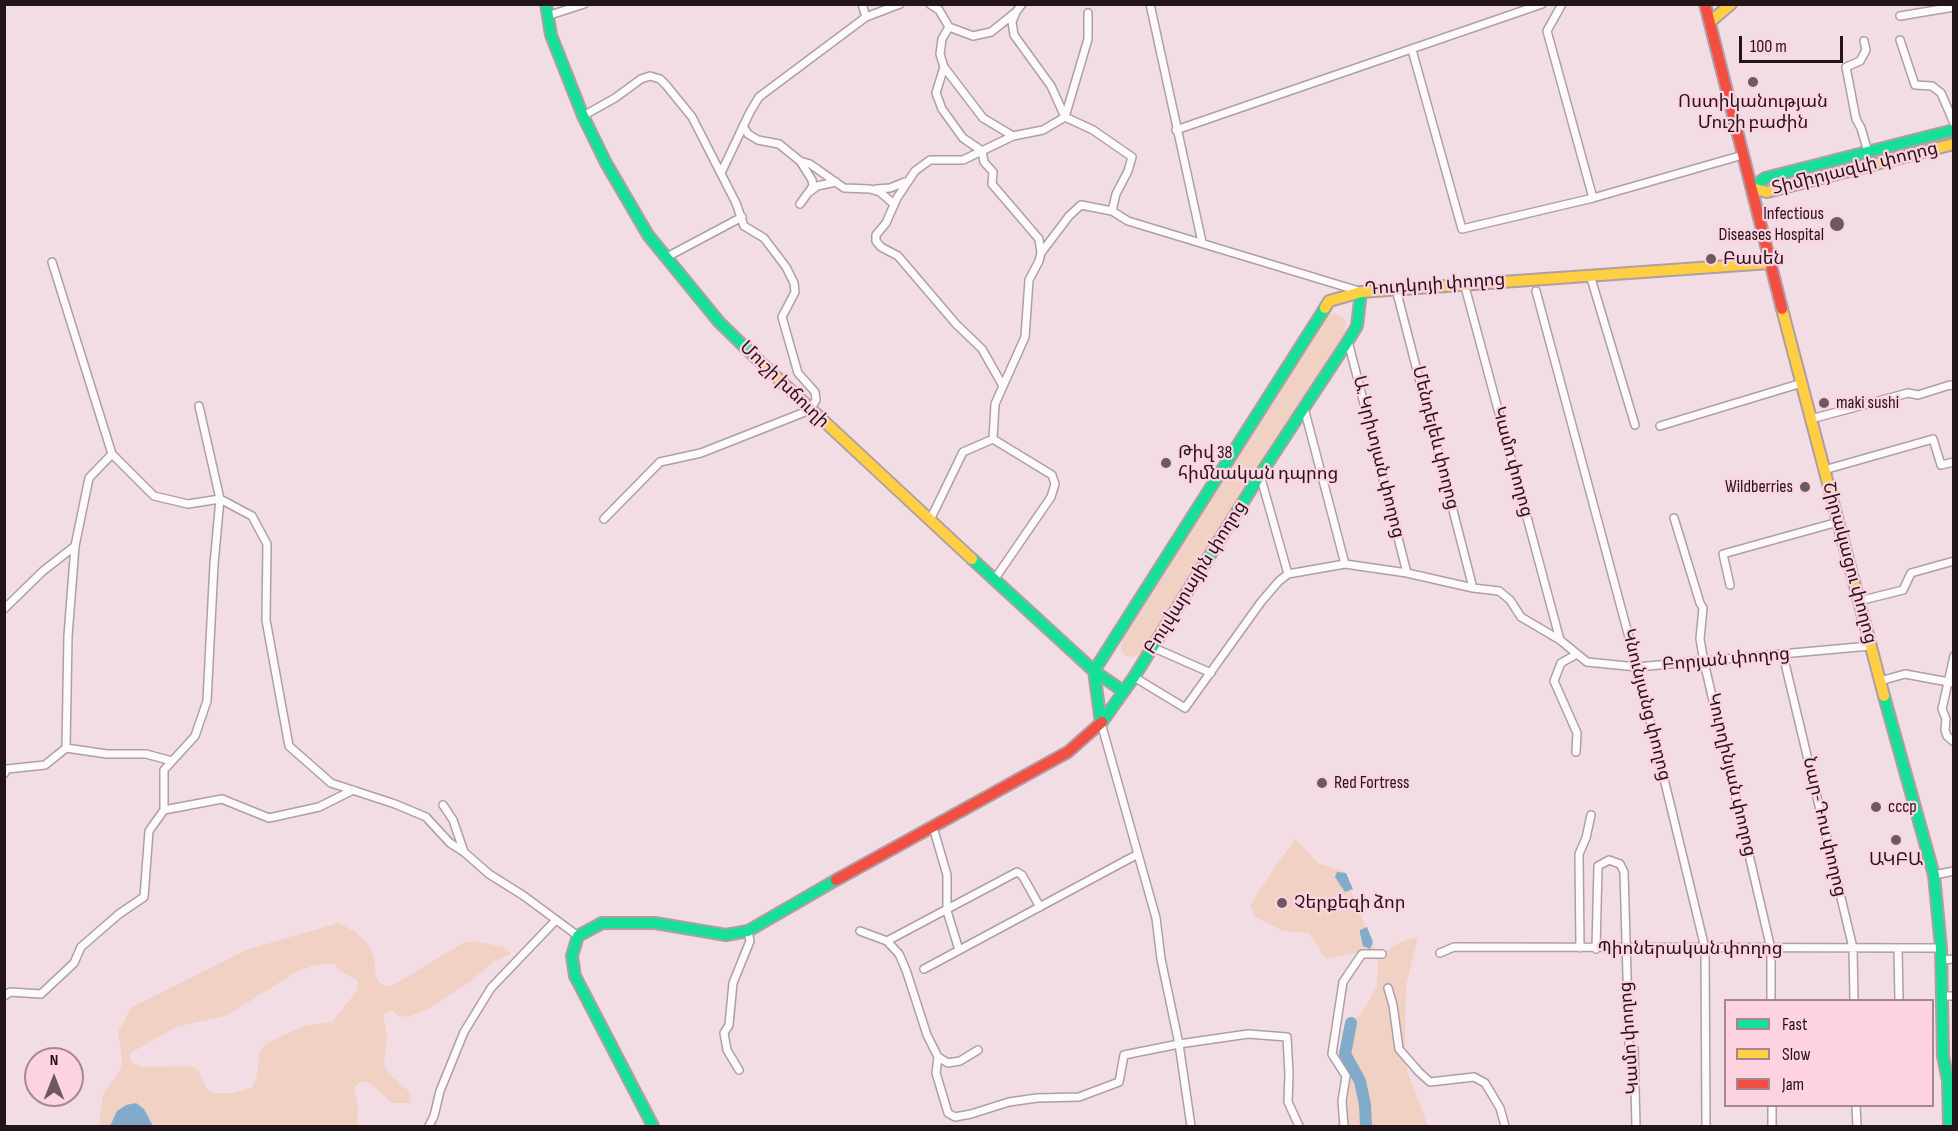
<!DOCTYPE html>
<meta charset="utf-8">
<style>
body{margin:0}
#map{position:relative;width:1958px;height:1131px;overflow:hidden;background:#f3dde4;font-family:"Sofia Sans Condensed",sans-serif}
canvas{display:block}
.frame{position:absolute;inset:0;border:6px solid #231419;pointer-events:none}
.legend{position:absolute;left:1724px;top:999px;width:210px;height:108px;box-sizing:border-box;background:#fdd3e1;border:2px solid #a68791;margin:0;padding:8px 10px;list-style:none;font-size:18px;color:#231419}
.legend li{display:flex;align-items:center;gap:12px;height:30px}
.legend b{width:30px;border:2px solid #a68791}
.north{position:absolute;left:24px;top:1047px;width:60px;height:60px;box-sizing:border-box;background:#fdd3e1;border:2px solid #a68791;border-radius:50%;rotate:0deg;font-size:16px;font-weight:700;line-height:24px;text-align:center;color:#231419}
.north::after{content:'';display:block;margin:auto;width:21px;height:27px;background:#6c5a60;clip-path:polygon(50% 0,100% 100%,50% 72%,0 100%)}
.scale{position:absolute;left:1739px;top:36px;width:104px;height:27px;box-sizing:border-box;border:3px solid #231419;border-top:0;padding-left:8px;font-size:18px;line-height:21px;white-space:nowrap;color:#231419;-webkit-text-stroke:4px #fdd3e1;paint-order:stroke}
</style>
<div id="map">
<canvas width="1958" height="1131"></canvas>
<div class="frame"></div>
<ul class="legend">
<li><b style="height:8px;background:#16e098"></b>Fast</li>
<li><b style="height:8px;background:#ffcf43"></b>Slow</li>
<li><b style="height:8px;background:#f24e42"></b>Jam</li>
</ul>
<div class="north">N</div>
<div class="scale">100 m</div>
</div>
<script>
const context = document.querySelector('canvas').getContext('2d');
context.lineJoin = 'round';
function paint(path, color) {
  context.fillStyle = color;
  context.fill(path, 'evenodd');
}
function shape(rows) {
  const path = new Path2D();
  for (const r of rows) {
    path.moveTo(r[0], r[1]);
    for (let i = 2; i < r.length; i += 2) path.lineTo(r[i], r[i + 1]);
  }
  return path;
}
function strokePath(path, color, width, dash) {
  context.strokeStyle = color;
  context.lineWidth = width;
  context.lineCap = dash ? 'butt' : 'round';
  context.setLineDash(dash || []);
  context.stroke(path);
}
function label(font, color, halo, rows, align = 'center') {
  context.font = font + ' "Sofia Sans Condensed","Noto Sans Armenian",sans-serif';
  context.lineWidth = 4.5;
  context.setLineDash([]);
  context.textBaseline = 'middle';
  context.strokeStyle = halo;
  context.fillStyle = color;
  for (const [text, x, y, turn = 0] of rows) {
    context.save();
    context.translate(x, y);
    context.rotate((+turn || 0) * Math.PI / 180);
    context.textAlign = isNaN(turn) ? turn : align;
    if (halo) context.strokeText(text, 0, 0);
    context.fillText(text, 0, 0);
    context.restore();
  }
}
paint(shape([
 [1333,313,1341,315,1346,321,1345,332,1144,651,1134,657,1126,656,1121,650,1122,638,1323,319],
 [1295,839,1319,864,1342,870,1375,949,1326,959,1309,933,1283,931,1254,916,1250,905,1279,861],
 [338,923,356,932,369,946,374,956,376,977,382,985,391,986,400,981,463,943,474,941,504,947,511,954,493,962,471,981,427,1010,408,1017,399,1016,391,1010,383,1015,387,1035,384,1064,388,1073,410,1092,411,1103,392,1103,371,1084,362,1081,354,1087,358,1106,357,1126,153,1126,144,1109,118,1111,110,1126,99,1126,103,1094,120,1070,122,1061,118,1032,132,1007,246,950],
 [335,964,339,970,358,981,357,991,332,1022,303,1026,267,1043,260,1051,256,1079,251,1088,233,1093,213,1093,206,1087,198,1069,189,1066,141,1067,132,1063,129,1054,176,1027,226,1016,296,972,315,965],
 [1418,937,1406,986,1405,1054,1408,1073,1428,1126,1337,1126,1345,1095,1340,1052,1342,1032,1346,1024,1362,1013,1377,985,1378,956,1403,941]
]), '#f2d1c5');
paint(shape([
 [1337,872,1346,873,1353,889,1345,892,1335,877],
 [1367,927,1373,942,1370,949,1363,946,1360,933,1360,930],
 [136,1103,144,1109,153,1126,110,1126,117,1111,126,1105]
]), '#82abcb');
strokePath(shape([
 [1351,1023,1345,1054,1360,1081,1365,1105,1366,1126]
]), '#82abcb', 12);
const street = shape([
 [862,4,866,17],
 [930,4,939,10,949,27,973,36,991,32,1016,12,1022,4],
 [1150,4,1202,242],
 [1562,4,1547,31,1593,198],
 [1016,12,1012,22,1014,35,1051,86,1065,117,1088,39,1088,13],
 [547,16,584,4],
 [1900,16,1954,7],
 [949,27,942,39,940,54,944,67,983,118,1013,136,1043,130,1065,117,1093,130,1132,157,1128,171,1116,194,1112,211],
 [1900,40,1915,85,1932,86,1941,93,1954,123],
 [1864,41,1866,50,1860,61,1846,67,1856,119,1861,128,1868,152],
 [1412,50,1462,229,1593,198,1743,155],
 [583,116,615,98,641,79,650,76,660,79,666,85,692,117,736,203,744,226,764,238,786,267,794,283,795,292,782,317,798,373,815,392,816,400,810,410,701,453,660,462,604,519],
 [743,126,748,134,758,140,779,144,800,161,810,164,844,188,870,189,880,192,894,204],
 [1176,130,1542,4],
 [800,161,812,180,813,186,800,204],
 [721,173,750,112,759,97,866,17,900,4],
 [876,189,890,188,905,182],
 [811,191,817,186,836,182],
 [1041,253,1069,216,1081,205,1112,211,1128,221,1359,291],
 [665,258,742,217],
 [1590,275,1635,425],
 [1464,283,1560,640],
 [1396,289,1473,588],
 [1536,291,1637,667,1705,948,1706,1126],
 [1348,341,1407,573],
 [1003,386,982,349,956,324,898,256,881,247,876,241,876,235,886,223,897,198,915,171,930,160,963,160,1013,136],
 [1304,408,1345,564],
 [1811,419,1908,393,1918,395,1950,385,1954,386],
 [1660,426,1802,383],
 [993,439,1052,475,1055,484,1051,497,994,580],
 [112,454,154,496,188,504,220,499,252,516,267,544,266,620,289,746,331,783,395,804,426,817,450,843,464,852],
 [1824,470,1933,439,1941,465,1954,462],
 [1260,475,1288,574],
 [1674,518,1700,603,1703,608,1700,639,1704,662,1771,949,1771,1000],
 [930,520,963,452,993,439,995,404,1025,337,1029,280,1039,261,1041,253,1039,239,992,184,993,172,984,162,982,151,963,138,942,109,936,93,944,67],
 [1730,585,1723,554,1838,522],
 [1859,601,1903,590,1911,573,1954,561],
 [4,609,43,571,75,546],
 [1152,647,1211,673],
 [1783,655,1853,948,1854,1000],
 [1954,656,1942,709,1946,719,1945,730,1947,736,1954,742],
 [1134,677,1185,708,1261,602,1279,581,1288,574,1345,564,1407,573,1473,588,1499,591,1510,600,1521,617,1560,640,1587,662,1637,667,1870,646],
 [1880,681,1905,674,1954,683],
 [1101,723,1156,918,1161,959,1179,1044,1191,1126],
 [66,748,107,754,146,754,172,761],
 [1576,752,1577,733,1554,681,1561,663,1577,654],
 [4,774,7,769,45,765,66,748,68,636,75,546,89,478,112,454,52,262],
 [443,805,453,820,464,852,489,874,524,896,578,936],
 [164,810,222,799,269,818,319,807,353,790],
 [933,827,947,875,947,911,959,950],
 [1934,875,1954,871],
 [860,931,887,941,1017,872,1022,875,1040,907],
 [887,941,899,954,906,970,927,1035,938,1057,936,1073,948,1113,955,1117,971,1114,1009,1102,1037,1098,1079,1097,1119,1082,1124,1055,1179,1044,1248,1034,1287,1037,1289,1074,1288,1102,1299,1126],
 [1580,948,1579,854,1586,838,1591,815],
 [1898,948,1899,1000],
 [1596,949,1598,866,1609,860,1620,864,1624,872,1629,1044,1634,1049,1636,1126],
 [1440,953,1454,947,1941,948],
 [1941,960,1954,959],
 [924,969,1138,854],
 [1388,988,1393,1005,1399,1049,1419,1072,1430,1082,1474,1077,1485,1083,1500,1108,1505,1126],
 [4,996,10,992,41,994,74,963,81,947,119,914,144,897,149,831,164,810,164,770,195,736,207,701,214,564,220,499,199,406],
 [1942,996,1954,996],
 [938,1057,948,1063,960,1061,978,1050],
 [739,1070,727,1050,724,1033,729,1025,733,983,750,941,748,931],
 [1772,1106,1772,1126],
 [1856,1106,1857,1126],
 [429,1126,434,1116,440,1091,464,1032,491,988,556,920],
 [1344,1126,1342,1101,1346,1076,1332,1054,1343,982,1362,954,1382,954]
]);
const fast = shape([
 [546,4,551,35,583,116,606,163,648,235,719,322,755,357],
 [1752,188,1765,178,1954,130],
 [972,559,1094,671,1123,691],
 [1884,696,1934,875,1941,948,1943,1056,1948,1081,1949,1126],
 [1102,722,1134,677,1260,475,1348,341,1357,326,1361,292],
 [1101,723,1094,671,1325,308],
 [653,1126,575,976,572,956,578,936,602,923,655,923,726,935,748,931,836,880]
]);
const slow = shape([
 [1710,22,1731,4],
 [1752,188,1767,192,1954,144],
 [1325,308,1329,301,1361,292,1770,263],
 [1782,309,1884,696],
 [755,357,972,559]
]);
const jam = shape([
 [1705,4,1782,309],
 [836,880,1068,752,1102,722]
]);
strokePath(street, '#af9fa4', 10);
strokePath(fast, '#af9fa4', 14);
strokePath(slow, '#af9fa4', 14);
strokePath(jam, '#af9fa4', 14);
strokePath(street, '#fdfafb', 7);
strokePath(fast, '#16e098', 10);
strokePath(slow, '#ffcf43', 10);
strokePath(jam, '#f24e42', 10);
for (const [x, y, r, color] of [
 [1753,82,6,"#6c5a60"],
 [1837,224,8,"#6c5a60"],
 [1711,259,6,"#6c5a60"],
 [1824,403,6,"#6c5a60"],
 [1166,463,6,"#6c5a60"],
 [1805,487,6,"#6c5a60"],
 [1322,783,6,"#6c5a60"],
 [1876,807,6,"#6c5a60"],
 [1896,840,6,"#6c5a60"],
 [1282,903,6,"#6c5a60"]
]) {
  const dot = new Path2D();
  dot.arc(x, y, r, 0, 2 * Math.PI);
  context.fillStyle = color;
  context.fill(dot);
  strokePath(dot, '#fdd3e1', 2);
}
label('18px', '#231419', '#fdd3e1', [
 ["Ոստիկանության",1753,102,"center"],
 ["Մուշի բաժին",1753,123,"center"],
 ["Infectious",1824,214,"right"],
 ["Diseases Hospital",1824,235,"right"],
 ["Բասեն",1723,259],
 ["maki sushi",1836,403],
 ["Թիվ 38",1178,453],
 ["հիմնական դպրոց",1178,474],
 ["Wildberries",1793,487,"right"],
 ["Red Fortress",1334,783],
 ["ссср",1888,807],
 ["ԱԿԲԱ",1896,860,"center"],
 ["Չերքեզի ձոր",1294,903]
], 'left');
label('18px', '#231419', '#fdd3e1', [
 ["Տիմիրյազևի փողոց",1855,169,-14],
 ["Դուդկոյի փողոց",1435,285,-4],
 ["Մուշի խճուղի",784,385,44],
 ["Մենդելեև փողոց",1435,438,76],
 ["Ա. Կրիտյան փողոց",1378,457,76],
 ["Կամո փողոց",1512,462,75],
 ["Շիրակացու փողոց",1849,563,75],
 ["Բուլվարային փողոց",1196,578,-58],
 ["Բորյան փողոց",1726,660,-5],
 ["Կնունյանց փողոց",1646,705,76],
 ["Կուրղինյան փողոց",1731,775,77],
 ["Նար-Դոս փողոց",1824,827,77],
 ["Պիոներական փողոց",1690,949],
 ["Կամո փողոց",1630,1038,-94]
]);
</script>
